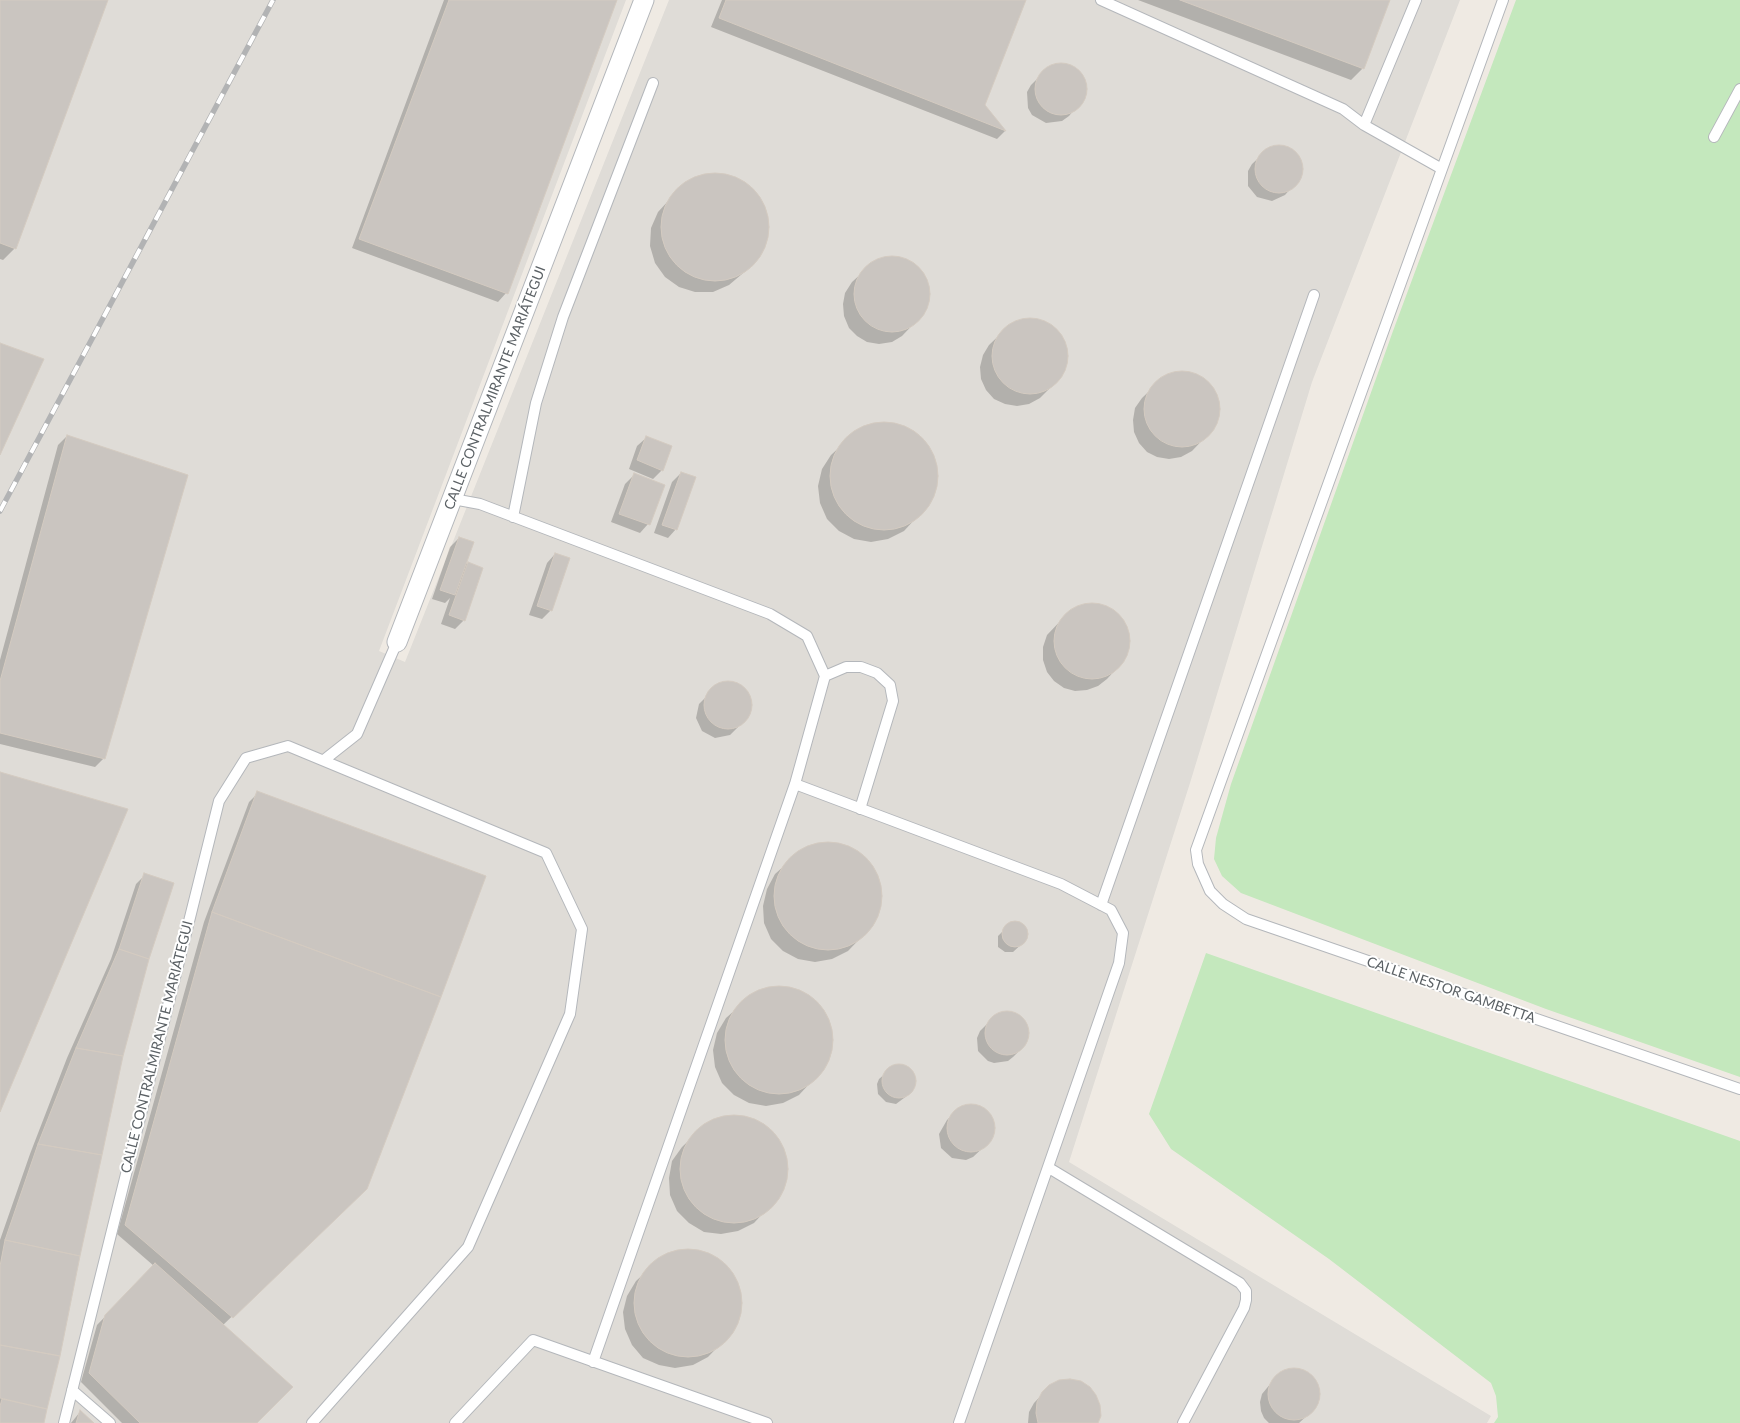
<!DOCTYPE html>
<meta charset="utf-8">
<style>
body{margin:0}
canvas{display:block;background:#efeae3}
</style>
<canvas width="1740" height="1423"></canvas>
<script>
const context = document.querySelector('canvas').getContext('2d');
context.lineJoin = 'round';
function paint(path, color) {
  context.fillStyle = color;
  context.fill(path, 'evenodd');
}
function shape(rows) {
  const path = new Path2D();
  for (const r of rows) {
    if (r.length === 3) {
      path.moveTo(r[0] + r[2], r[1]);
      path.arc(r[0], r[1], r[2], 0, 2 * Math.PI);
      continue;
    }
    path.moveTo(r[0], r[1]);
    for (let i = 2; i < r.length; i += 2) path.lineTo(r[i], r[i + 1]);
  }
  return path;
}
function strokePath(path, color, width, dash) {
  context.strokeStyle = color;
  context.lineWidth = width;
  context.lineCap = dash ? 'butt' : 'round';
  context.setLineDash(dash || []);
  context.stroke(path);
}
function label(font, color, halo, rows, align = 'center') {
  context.font = font + ' Lato,sans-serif';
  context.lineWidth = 4;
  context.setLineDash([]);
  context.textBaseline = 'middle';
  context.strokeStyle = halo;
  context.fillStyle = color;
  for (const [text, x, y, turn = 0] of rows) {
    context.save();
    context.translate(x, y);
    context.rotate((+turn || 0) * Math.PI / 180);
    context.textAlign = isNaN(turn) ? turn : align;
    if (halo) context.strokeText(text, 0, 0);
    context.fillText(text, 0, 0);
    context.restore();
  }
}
paint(shape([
 [0,0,626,0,379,651,405,662,669,0,1460,0,1312,382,1190,783,1069,1162,1491,1416,1487,1423,0,1423]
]), '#dfdcd7');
paint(shape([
 [1516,0,1740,0,1740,1077,1546,1009,1241,893,1222,876,1214,859,1216,838,1231,784,1393,331],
 [1206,953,1740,1141,1740,1423,1494,1423,1498,1417,1496,1396,1491,1383,1329,1259,1171,1149,1149,1114]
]), '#c4e8bd');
paint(shape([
 [0,0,107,0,15,248,3,260,0,259],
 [444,0,616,0,506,293,498,302,352,248],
 [722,0,1025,0,984,106,1005,131,997,139,711,27],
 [1138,0,1388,0,1363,68,1351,80],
 [1061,64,1069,66,1076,70,1081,76,1084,83,1085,91,1083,99,1069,116,1062,121,1046,123,1032,115,1028,108,1027,92,1031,85,1046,70],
 [1281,146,1288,148,1299,157,1302,165,1299,179,1285,195,1272,201,1257,197,1248,186,1248,171,1252,164,1267,150],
 [714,174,731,177,747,184,758,197,766,212,768,230,764,247,755,262,742,274,729,285,713,292,695,292,679,287,665,277,655,263,650,246,651,228,658,212,682,186,697,177],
 [897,257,909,261,919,268,926,278,929,290,928,303,923,314,902,336,892,342,879,344,867,342,857,336,849,328,844,316,843,304,845,293,852,282,874,262,885,258],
 [1023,320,1035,320,1047,323,1057,331,1064,341,1067,353,1066,365,1061,377,1040,398,1029,404,1017,406,1005,404,994,399,986,390,981,379,980,367,983,355,989,345,1011,324],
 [1175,373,1187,373,1199,376,1209,384,1216,394,1219,406,1218,418,1213,429,1192,451,1181,457,1169,459,1157,457,1147,452,1139,443,1134,432,1133,420,1135,408,1142,398,1164,377],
 [891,424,908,429,922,439,931,454,936,471,935,488,928,505,904,531,888,539,871,542,854,539,839,531,827,519,820,503,818,486,822,469,831,455,857,431,873,425],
 [67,436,104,758,95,767,0,744,0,660,58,445],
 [646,438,662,470,653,479,629,469,637,446],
 [681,473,676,529,668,538,654,533,672,482],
 [634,475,648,524,640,533,611,522,625,484],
 [459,538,465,563,482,569,464,620,455,629,441,624,450,598,445,603,432,599,450,547],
 [555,554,551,610,542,619,529,615,547,563],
 [1092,604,1105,606,1116,612,1124,623,1129,634,1129,645,1126,656,1119,666,1107,679,1098,686,1087,690,1075,691,1064,688,1054,681,1047,672,1043,660,1043,647,1047,635,1068,613,1080,606],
 [727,683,741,687,746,692,750,706,749,713,745,720,730,735,715,738,702,731,696,718,699,704,719,684],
 [258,793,357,1197,223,1325,255,1423,122,1423,81,1382,97,1325,154,1266,117,1234,204,922,249,802],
 [835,844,852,849,866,859,876,874,880,891,879,908,873,925,848,951,832,959,815,962,798,959,783,951,771,939,764,923,763,906,767,889,775,874,801,851,817,845],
 [145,875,148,958,122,1056,43,1423,0,1423,0,1240,30,1154,67,1058,111,959,136,884],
 [1017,922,1026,929,1026,940,1013,952,1005,952,998,947,998,936,1010,924],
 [786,988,803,993,817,1003,827,1018,832,1035,830,1052,823,1069,799,1095,783,1103,766,1106,749,1103,734,1095,722,1083,715,1067,713,1050,717,1033,726,1018,752,995,768,989],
 [1006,1012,1020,1016,1027,1028,1028,1034,1023,1047,1013,1057,1008,1061,994,1063,988,1061,978,1051,977,1038,980,1031,994,1017],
 [894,1066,905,1066,909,1068,915,1077,914,1087,912,1092,896,1104,886,1102,878,1094,877,1084,879,1079],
 [977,1106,989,1115,993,1121,992,1136,988,1143,973,1157,966,1160,952,1158,941,1148,939,1134,947,1120,956,1111,962,1107],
 [741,1116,758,1121,772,1132,782,1146,786,1163,785,1181,778,1197,754,1223,738,1231,721,1234,704,1232,689,1223,677,1211,670,1195,669,1178,672,1161,682,1147,707,1123,723,1117],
 [695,1250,712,1255,726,1266,736,1280,741,1297,740,1315,733,1331,708,1357,693,1365,675,1368,659,1365,643,1358,632,1345,625,1329,623,1312,627,1296,636,1281,662,1257,678,1251],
 [1290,1369,1305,1372,1317,1383,1318,1398,1311,1412,1299,1423,1269,1423,1264,1418,1261,1411,1260,1402,1262,1394,1276,1377],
 [1050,1386,1097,1423,1028,1423,1029,1412,1034,1403],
 [80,1412,92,1423,71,1423]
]), '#0003');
const building = shape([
 [0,0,108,0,16,249,0,243,0,0],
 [449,0,617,0,508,294,359,239,449,0],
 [726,0,1026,0,985,105,1006,131,719,18,726,0],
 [1180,0,1390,0,1364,69,1180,0],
 [1061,89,26],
 [1279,169,24],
 [715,227,54],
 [892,294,38],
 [1030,356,38],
 [0,343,44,359,0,455,0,343],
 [1182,409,38],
 [884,476,54],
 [67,435,188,475,105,759,0,733,0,681,67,435],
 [646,436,672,446,663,471,637,460,646,436],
 [681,472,696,477,677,530,662,525,681,472],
 [634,473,665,485,650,525,619,514,634,473],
 [459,537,474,542,455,595,440,590,459,537],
 [555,553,570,558,552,611,537,606,555,553],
 [468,562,483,568,465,621,449,615,468,562],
 [1092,641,38],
 [728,705,24],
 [0,772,128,809,0,1112,0,772],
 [257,791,486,876,441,997,212,912,257,791],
 [828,896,54],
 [144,873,174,883,149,959,119,949,144,873],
 [212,912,441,997,367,1189,233,1318,125,1225,212,912],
 [1015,934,13],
 [119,949,149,959,123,1056,76,1048,119,949],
 [779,1040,54],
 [1007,1033,22],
 [76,1048,123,1056,102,1155,38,1144,76,1048],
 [899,1081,17],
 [971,1128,24],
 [734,1169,54],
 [38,1144,102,1155,80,1256,5,1240,38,1144],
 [5,1240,80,1256,60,1356,0,1345,0,1266,5,1240],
 [688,1303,54],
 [155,1263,293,1387,257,1423,140,1423,89,1373,105,1315,155,1263],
 [0,1345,60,1356,47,1409,0,1398,0,1345],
 [1294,1394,26],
 [1070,1379,1081,1381,1090,1387,1096,1395,1100,1405,1101,1416,1098,1423,1038,1423,1036,1413,1037,1402,1042,1392,1049,1385,1059,1380,1070,1379],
 [2,1399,47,1409,44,1423,0,1423,0,1406,2,1399],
 [80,1410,94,1423,76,1423,80,1410]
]);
paint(building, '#cac5c0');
strokePath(building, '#d4cbc1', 1);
const service = shape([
 [1101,0,1343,109,1364,125,1442,169],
 [1503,0,1196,850,1198,864,1210,891,1223,904,1246,919,1740,1089],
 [1364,125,1416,0],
 [1714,137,1740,89],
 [453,499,480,504,770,614,807,636,825,676,795,784,593,1362],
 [513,517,536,403,563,317,653,83],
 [825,676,846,667,861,667,877,673,890,685,893,701,860,809],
 [324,760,357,734,397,642],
 [795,784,1061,884,1111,910,1123,933,1119,963,959,1423],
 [1101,905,1314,295],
 [1049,1168,1240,1283,1246,1291,1246,1300,1244,1308,1183,1423],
 [72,1390,110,1423],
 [64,1423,219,801,246,758,288,746,546,853,582,929,570,1014,468,1247,312,1423],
 [455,1423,533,1340,767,1423]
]);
const minor = shape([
 [397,642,644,0]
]);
strokePath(service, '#b4b7bb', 12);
strokePath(minor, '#b4b7bb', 21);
strokePath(service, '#fff', 10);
strokePath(minor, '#fff', 19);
const rail = shape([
 [0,511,273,0]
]);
strokePath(rail, '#b2b3b4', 5.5);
strokePath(rail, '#fff', 4, [11]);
label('14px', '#5b6165', '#fff', [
 ["CALLE CONTRALMIRANTE MARIÁTEGUI",495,388,-69],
 ["CALLE NESTOR GAMBETTA",1451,990,19],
 ["CALLE CONTRALMIRANTE MARIÁTEGUI",157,1047,-76]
]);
</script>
